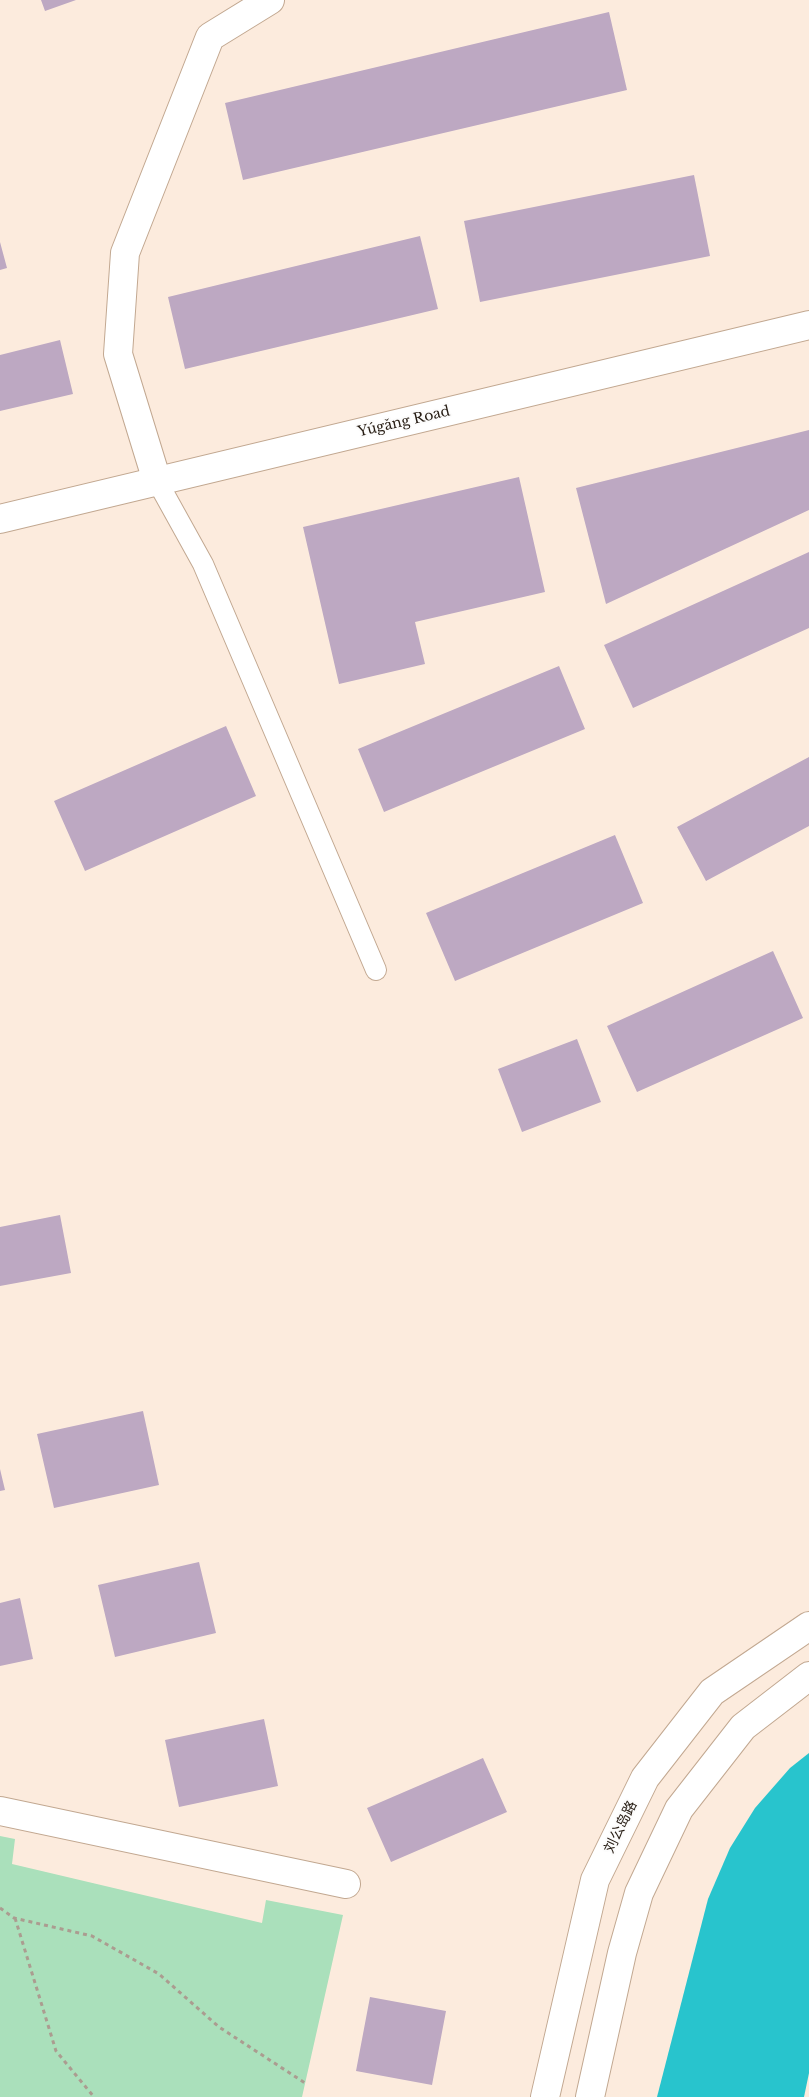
<!DOCTYPE html>
<meta charset="utf-8">
<style>
body{margin:0}
canvas{display:block;background:#fcebdd}
</style>
<canvas width="809" height="2097"></canvas>
<script>
const context = document.querySelector('canvas').getContext('2d');
context.lineJoin = 'round';
function paint(path, color) {
  context.fillStyle = color;
  context.fill(path, 'evenodd');
}
function shape(rows) {
  const path = new Path2D();
  for (const r of rows) {
    path.moveTo(r[0], r[1]);
    for (let i = 2; i < r.length; i += 2) path.lineTo(r[i], r[i + 1]);
  }
  return path;
}
function strokePath(path, color, width, dash) {
  context.strokeStyle = color;
  context.lineWidth = width;
  context.lineCap = dash ? 'butt' : 'round';
  context.setLineDash(dash || []);
  context.stroke(path);
}
function label(font, color, halo, rows, align = 'center') {
  context.font = font + ' "Libre Baskerville","Noto Sans SC",serif';
  context.lineWidth = 4;
  context.setLineDash([]);
  context.textBaseline = 'middle';
  context.strokeStyle = halo;
  context.fillStyle = color;
  for (const [text, x, y, turn = 0] of rows) {
    context.save();
    context.translate(x, y);
    context.rotate((+turn || 0) * Math.PI / 180);
    context.textAlign = isNaN(turn) ? turn : align;
    if (halo) context.strokeText(text, 0, 0);
    context.fillText(text, 0, 0);
    context.restore();
  }
}
paint(shape([
 [0,1836,15,1839,12,1864,262,1923,266,1900,343,1915,302,2097,0,2097]
]), '#aae0bb');
paint(shape([
 [809,1753,809,2073,804,2097,657,2097,708,1899,730,1848,755,1808,790,1768]
]), '#28c4cd');
paint(shape([
 [41,0,76,0,45,11],
 [609,12,627,90,243,180,225,103],
 [694,175,710,256,480,302,464,221],
 [420,236,438,309,185,369,168,297],
 [0,242,7,268,0,270],
 [60,340,73,394,0,411,0,355],
 [809,430,809,510,606,604,576,488],
 [519,477,545,592,415,622,425,664,339,684,303,527],
 [809,552,809,628,633,708,604,645],
 [559,666,585,729,384,812,358,749],
 [226,726,256,796,85,871,54,801],
 [809,757,809,826,706,881,677,827],
 [615,835,643,903,455,981,426,913],
 [773,951,803,1018,637,1092,607,1026],
 [577,1039,601,1102,522,1132,498,1069],
 [60,1215,71,1273,0,1286,0,1227],
 [143,1411,159,1485,54,1508,37,1434],
 [0,1469,5,1490,0,1491],
 [199,1562,216,1633,115,1657,98,1585],
 [20,1598,33,1659,0,1666,0,1603],
 [264,1719,278,1786,179,1807,165,1740],
 [483,1758,507,1812,391,1862,367,1808],
 [370,1997,446,2011,432,2085,356,2071]
]), '#bda8c2');
const lane = shape([
 [157,481,203,564,376,970]
]);
const street = shape([
 [157,481,118,354,125,253,210,37,270,0],
 [0,1811,346,1884]
]);
const secondary = shape([
 [0,519,809,325],
 [545,2097,595,1880,645,1778,712,1692,809,1626],
 [590,2097,622,1953,639,1893,679,1809,743,1727,809,1676]
]);
strokePath(lane, '#c2a891', 22);
strokePath(street, '#c2a891', 30);
strokePath(secondary, '#c2a891', 30);
strokePath(shape([
 [0,1908,14,1918,92,1936,159,1974,219,2027,305,2083],
 [15,1918,56,2051,94,2097]
]), '#ab9c90', 3, [4, 4]);
strokePath(lane, '#fff', 20);
strokePath(street, '#fff', 28);
strokePath(secondary, '#fff', 28);
label('14px', '#251b12', '#fcfcfc', [
 ["Yúgǎng Road",404,422,-13],
 ["刘公岛路",621,1827,-64]
]);
</script>
